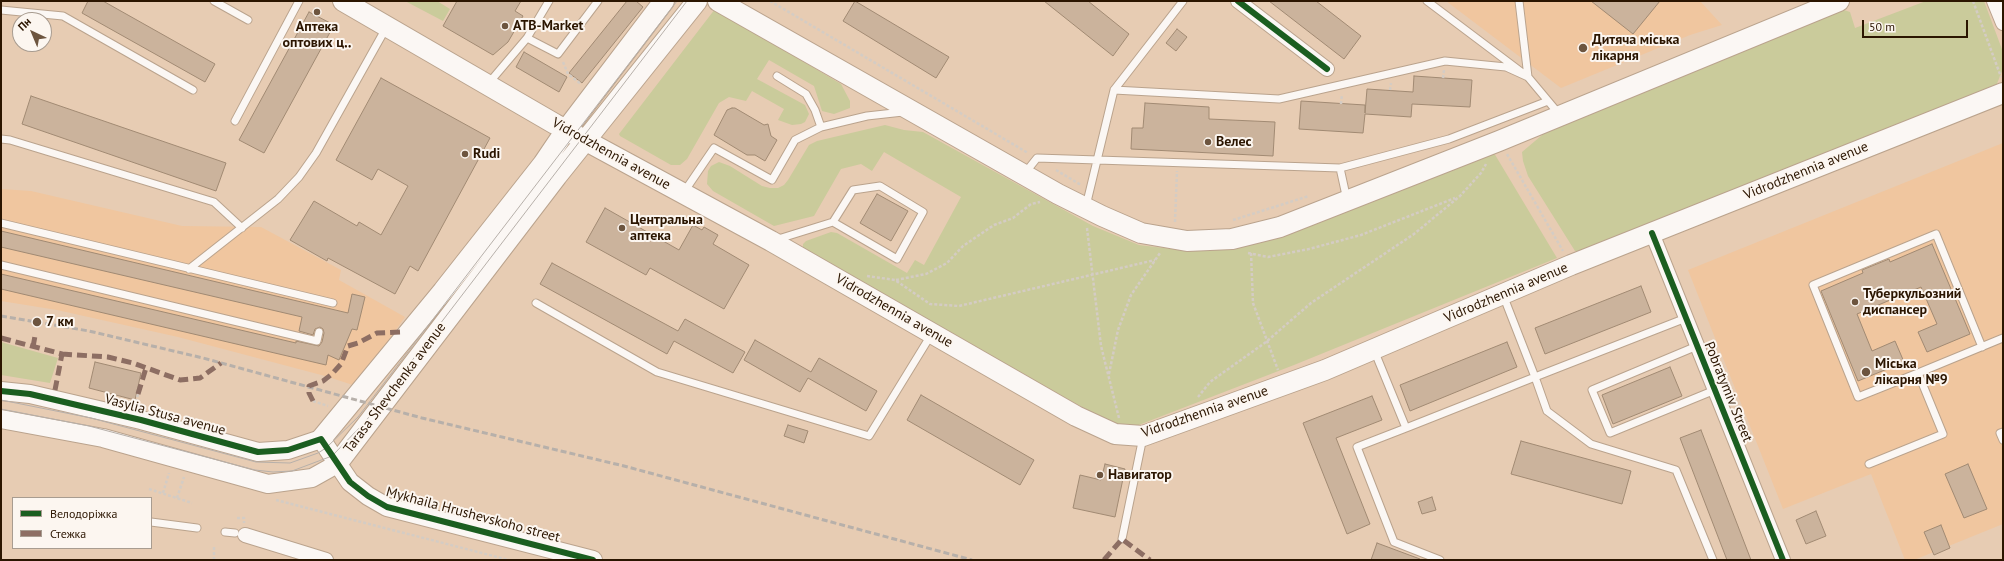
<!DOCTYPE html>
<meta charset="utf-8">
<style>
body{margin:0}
#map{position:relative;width:2004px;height:561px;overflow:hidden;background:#e7ccb3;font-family:"PT Sans",sans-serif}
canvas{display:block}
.frame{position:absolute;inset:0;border:2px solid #2b1500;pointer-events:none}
.legend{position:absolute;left:12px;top:497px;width:140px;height:52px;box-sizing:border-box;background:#fcf6f0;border:1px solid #a89c90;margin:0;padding:5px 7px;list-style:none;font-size:12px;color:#2b1500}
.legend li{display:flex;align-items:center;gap:8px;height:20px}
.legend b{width:20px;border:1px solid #a89c90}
.north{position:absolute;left:12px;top:12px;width:40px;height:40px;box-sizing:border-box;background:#fcf6f0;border:1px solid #a89c90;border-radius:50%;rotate:316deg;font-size:11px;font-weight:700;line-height:16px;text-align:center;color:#2b1500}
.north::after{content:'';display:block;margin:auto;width:14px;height:18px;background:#6d553f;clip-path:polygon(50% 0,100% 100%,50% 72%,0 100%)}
.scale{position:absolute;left:1862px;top:20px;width:106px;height:18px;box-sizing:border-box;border:2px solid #2b1500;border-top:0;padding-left:5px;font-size:12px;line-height:14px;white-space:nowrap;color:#2b1500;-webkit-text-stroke:3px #fcf6f0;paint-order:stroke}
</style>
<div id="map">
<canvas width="2004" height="561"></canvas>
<div class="frame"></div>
<ul class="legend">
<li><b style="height:5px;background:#1b5e20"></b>Велодоріжка</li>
<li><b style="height:5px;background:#8d6e63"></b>Стежка</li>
</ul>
<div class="north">Пн</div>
<div class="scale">50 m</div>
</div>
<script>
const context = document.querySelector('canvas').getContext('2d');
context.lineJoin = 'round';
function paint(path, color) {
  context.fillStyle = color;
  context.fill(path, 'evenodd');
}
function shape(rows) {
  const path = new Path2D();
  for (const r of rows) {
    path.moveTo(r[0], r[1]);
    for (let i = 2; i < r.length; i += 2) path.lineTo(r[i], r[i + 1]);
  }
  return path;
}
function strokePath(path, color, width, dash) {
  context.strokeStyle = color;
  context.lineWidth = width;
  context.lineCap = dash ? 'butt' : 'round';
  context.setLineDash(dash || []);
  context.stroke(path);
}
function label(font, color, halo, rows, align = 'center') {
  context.font = font + ' "PT Sans",sans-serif';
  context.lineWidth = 4;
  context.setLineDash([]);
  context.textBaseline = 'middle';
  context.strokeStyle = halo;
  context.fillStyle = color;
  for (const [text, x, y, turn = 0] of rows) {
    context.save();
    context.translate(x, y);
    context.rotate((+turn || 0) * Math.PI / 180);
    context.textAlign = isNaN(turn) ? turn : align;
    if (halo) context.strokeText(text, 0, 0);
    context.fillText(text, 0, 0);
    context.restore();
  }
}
paint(shape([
 [1446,1,1700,1,1722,25,1690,35,1561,88],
 [2003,143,2003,524,1914,560,1905,560,1871,474,1783,509,1688,270],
 [1,189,31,191,182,226,261,227,341,270,339,280,405,317,356,386,325,376,178,337,57,310,1,301]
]), '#f0c69f');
paint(shape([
 [405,1,437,1,450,9,443,21],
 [1926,1,1984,1,2003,52,2003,69,1996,86,1581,251,1575,251,1528,176,1523,161,1522,152,1548,130,1844,10,1850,12,1855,28],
 [715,9,841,84,850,101,850,108,834,114,822,111,814,86,769,60,757,79,805,105,809,114,805,122,801,124,792,125,778,120,784,109,752,91,746,101,729,97,719,103,687,159,680,165,671,165,620,136,619,134],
 [885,125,904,130,923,132,1093,226,1139,245,1189,251,1239,246,1494,153,1557,258,1294,365,1131,428,1116,426,805,252,803,248,803,244,806,241,831,232,837,233,907,273,915,260,924,265,961,197,884,152,872,171,861,164,841,169,814,216,774,226,713,191,707,184,708,171,711,166,719,162,730,166,762,186,770,188,778,188,784,185,788,180,809,145,817,141],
 [1,342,58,358,50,383,1,375]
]), '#cacb9b');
const building = shape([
 [88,1,103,1,215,64,205,82,82,13,88,1],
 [457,1,521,1,515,11,523,16,508,42,493,55,443,26,457,1],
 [627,1,636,1,643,7,582,83,569,73,627,1],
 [855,1,949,57,936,78,843,21,855,1],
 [1044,1,1088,1,1129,34,1113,56,1044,1],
 [1269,1,1316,1,1361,36,1344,59,1269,1],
 [1591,1,1660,1,1633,34,1591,1],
 [309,12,334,25,264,153,239,140,309,12],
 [1177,29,1187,37,1176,51,1166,43,1177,29],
 [524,52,567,77,559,92,516,67,524,52],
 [1414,76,1472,80,1470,107,1412,104,1411,117,1365,114,1363,133,1299,129,1301,101,1365,105,1365,113,1367,89,1413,92,1414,76],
 [381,78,490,138,418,271,410,266,395,294,328,258,327,261,290,240,314,201,357,226,359,222,381,235,408,186,378,169,372,180,336,160,381,78],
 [31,96,226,163,216,191,22,124,31,96],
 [1145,103,1209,107,1209,119,1275,122,1273,156,1131,149,1132,128,1143,128,1145,103],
 [732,108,735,108,764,125,768,124,771,136,777,140,765,161,755,155,747,155,714,135,727,110,732,108],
 [877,194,908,211,891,241,860,223,877,194],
 [605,208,679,250,693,225,702,230,704,227,718,235,713,244,749,265,724,309,650,268,646,275,586,242,605,208],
 [1,231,348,313,352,294,365,297,357,330,352,329,339,360,328,355,326,365,1,289,1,274,296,343,296,341,319,346,322,342,324,333,323,329,320,327,315,329,313,335,299,331,302,317,1,247,1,231],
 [1932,244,1970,334,1927,352,1918,332,1937,324,1921,287,1857,314,1872,351,1895,341,1904,362,1858,381,1821,291,1863,273,1862,270,1889,259,1890,262,1932,244],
 [552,263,678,331,685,319,745,352,733,373,674,341,667,354,540,284,552,263],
 [1641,286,1651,312,1545,354,1535,328,1641,286],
 [755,340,811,372,819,358,877,391,866,411,808,378,800,392,744,360,755,340],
 [1507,342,1517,367,1410,411,1400,385,1507,342],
 [95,362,141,373,135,400,89,388,95,362],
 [1670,367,1682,396,1613,424,1602,395,1670,367],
 [921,395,1034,460,1020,485,907,420,921,395],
 [1372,396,1382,420,1336,438,1370,524,1347,534,1303,423,1372,396],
 [788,425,808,431,804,443,784,436,788,425],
 [1701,430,1751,560,1727,560,1680,438,1701,430],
 [1521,441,1631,471,1622,504,1511,474,1521,441],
 [1105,464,1125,469,1115,517,1073,508,1080,475,1101,480,1105,464],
 [1968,464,1987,509,1964,518,1945,474,1968,464],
 [1432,497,1436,510,1422,514,1418,502,1432,497],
 [1816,511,1826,536,1806,544,1796,520,1816,511],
 [1941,525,1950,548,1934,555,1924,532,1941,525],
 [1377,543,1420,559,1420,560,1371,560,1377,543]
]);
paint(building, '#cbb39c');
strokePath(building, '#a18a73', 1);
const service = shape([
 [214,1,248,20],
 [1427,1,1528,77,1519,1],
 [1,10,63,16,193,90],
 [527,38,558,54,598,1],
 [777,76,806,94,815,110,821,127],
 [488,84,527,38,549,1],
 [1114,90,1279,99,1445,61,1506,67,1528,77,1559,114],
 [235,121,299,1],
 [1,139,10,140,214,202,242,228],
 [1340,168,1347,200],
 [1025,173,1037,158,1340,168,1449,139,1548,101],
 [684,192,714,148,772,180,795,140,821,127,867,116,903,112],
 [1086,206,1114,90,1183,1],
 [1,223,333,303],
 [775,240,833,222,853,190,880,186,923,212,897,259,833,222],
 [1,265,317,341,319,332],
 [189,269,278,199,299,177,316,153,386,28],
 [1503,295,1535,377,1686,318],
 [536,303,657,372,869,436,931,335],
 [1697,346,1592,390,1610,433,1715,390],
 [1374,350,1406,428,1535,377,1547,411,1591,444,1676,470,1713,560],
 [1918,373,1858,397,1813,285,1936,234,1982,347],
 [1406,428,1357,447,1394,542,1440,560],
 [2003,432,2000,433,2003,440],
 [1869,464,1943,434,1918,373,2003,338],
 [151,522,197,528],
 [225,532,235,533],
 [1122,539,1143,437]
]);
const minor = shape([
 [1238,1,1327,69],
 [1994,1,2003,23],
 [1652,233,1783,560],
 [245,535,326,560]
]);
const tertiary = shape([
 [1,391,30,394,141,420,258,452,288,450,321,439,350,482,368,496,387,507,593,560],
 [1,419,103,438,268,484,312,478,337,464]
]);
const secondary = shape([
 [343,1,555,124,771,241,1076,416,1115,434,1143,436,1325,370,1571,265,2003,93],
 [718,1,1058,194,1102,216,1141,233,1187,241,1232,239,1280,227,1499,141,1839,1],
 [321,439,443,291,543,164,566,130,664,1],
 [337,464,557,176,697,1]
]);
strokePath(service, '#baa38d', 9);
strokePath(minor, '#baa38d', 16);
strokePath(tertiary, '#baa38d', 20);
strokePath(secondary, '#baa38d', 22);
strokePath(shape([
 [770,1,1028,153],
 [1973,1,2001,77],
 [563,62,568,74,581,84],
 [1443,78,1444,70],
 [1390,90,1391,83],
 [1341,104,1342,94],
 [1507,154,1563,251],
 [1056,170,1081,185],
 [1233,220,1309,196],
 [1175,222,1177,171],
 [1087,228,1101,346,1119,418],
 [1248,253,1268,257,1309,249,1361,235,1455,198],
 [1251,253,1253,303,1278,370],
 [867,276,895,280,930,304,959,306,1155,260],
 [896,280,926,274,947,263,963,246,994,225,1013,218,1031,204,1040,202],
 [1109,374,1118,330,1131,295,1160,253],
 [1198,397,1210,382,1266,342,1311,303,1414,234,1460,196,1481,173,1486,164],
 [313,401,328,406],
 [136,402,138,394],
 [149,489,192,503],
 [163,493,169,473],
 [177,498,184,477],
 [276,500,509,560],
 [237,518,244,518,244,523],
 [214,560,214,547]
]), '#d4ccc4', 2.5, [3, 2]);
strokePath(service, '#fbf7f4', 7);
strokePath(minor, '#fbf7f4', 14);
strokePath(tertiary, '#fbf7f4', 18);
strokePath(secondary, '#fbf7f4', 20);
strokePath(shape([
 [1,400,91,418,256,462,290,463,318,453,326,448,358,417,677,1],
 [1,409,89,426,255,470,273,472,292,471,332,456,365,422,687,1]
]), '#b7b0aa', 1);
strokePath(shape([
 [1,316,89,331,203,358,422,418,624,466,972,560]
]), '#b7b0aa', 3, [6, 3]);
strokePath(shape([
 [1,338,62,354,55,390],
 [33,347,35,336],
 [62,354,108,357,133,363,180,380,200,378,221,363],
 [138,394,146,368],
 [313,401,309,393,309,386,323,381,332,374,341,364,348,346,358,343,377,333,400,332],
 [1104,560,1122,539,1150,560]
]), '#8d6e63', 5, [10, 5]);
strokePath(shape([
 [1238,1,1327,69],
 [1652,233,1783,560],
 [1,391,30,394,141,420,258,452,288,450,321,439,350,482,368,496,387,507,593,560]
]), '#1b5e20', 6);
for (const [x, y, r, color] of [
 [317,12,4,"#6d553f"],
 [505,26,4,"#6d553f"],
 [1583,48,5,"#6d553f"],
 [1208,142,4,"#6d553f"],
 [465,154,4,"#6d553f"],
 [622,228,4,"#6d553f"],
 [1855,302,4,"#6d553f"],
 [37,322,5,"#6d553f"],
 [1866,372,5,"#6d553f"],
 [1100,475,4,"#6d553f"]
]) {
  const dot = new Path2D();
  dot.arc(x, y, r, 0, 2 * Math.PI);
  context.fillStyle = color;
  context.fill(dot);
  strokePath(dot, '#fcf6f0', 1.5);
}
label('bold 14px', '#2b1500', '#fcf6f0', [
 ["ATB-Market",513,26],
 ["Аптека",317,27,"center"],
 ["оптових ц‥",317,43,"center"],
 ["Дитяча міська",1592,40],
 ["лікарня",1592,56],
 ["Велес",1216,142],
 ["Rudi",473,154],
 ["Центральна",630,220],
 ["аптека",630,236],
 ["Туберкульозний",1863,294],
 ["диспансер",1863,310],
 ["7 км",46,322],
 ["Міська",1875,364],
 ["лікарня №9",1875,380],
 ["Навигатор",1108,475]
], 'left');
label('14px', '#2b1500', '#fcf6f0', [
 ["Vidrodzhennia avenue",611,154,29],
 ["Vidrodzhennia avenue",1806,171,-22],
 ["Vidrodzhennia avenue",1506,293,-23],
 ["Vidrodzhennia avenue",894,311,30],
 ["Tarasa Shevchenka avenue",395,388,-53],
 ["Pobratymiv Street",1728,392,68],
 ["Vidrodzhennia avenue",1205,412,-19],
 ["Vasylia Stusa avenue",165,415,15],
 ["Mykhaila Hrushevskoho street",473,515,15]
]);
</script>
